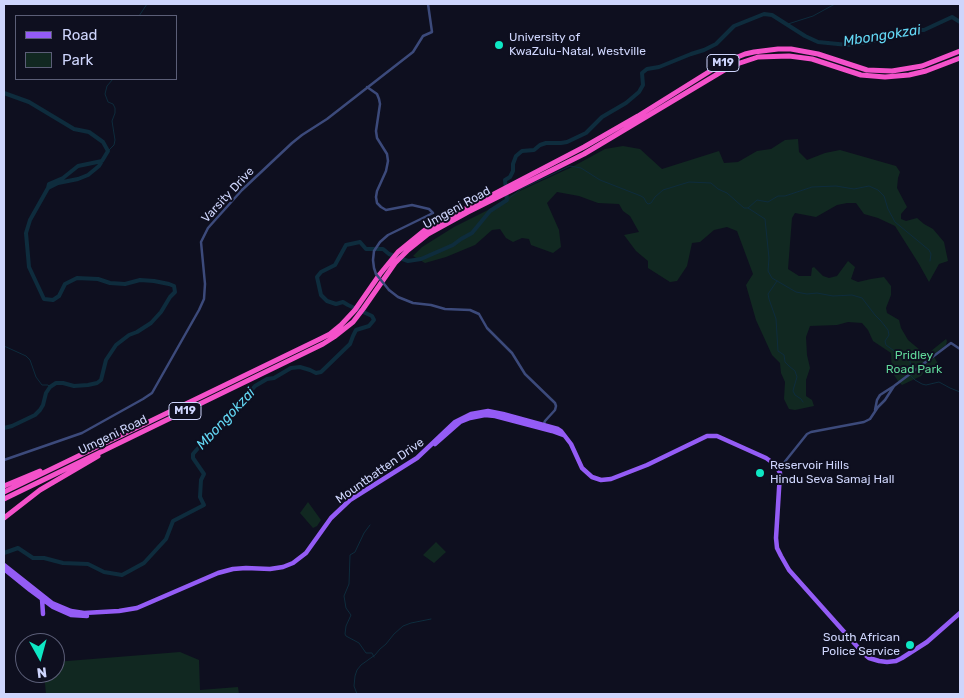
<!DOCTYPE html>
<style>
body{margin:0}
#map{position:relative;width:964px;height:698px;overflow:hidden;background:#0e0f1f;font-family:Rubik,sans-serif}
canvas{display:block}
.frame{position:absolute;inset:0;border:5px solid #ced5fc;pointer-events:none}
.legend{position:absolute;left:15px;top:15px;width:162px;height:65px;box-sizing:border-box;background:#0e0f1f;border:1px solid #5b5e77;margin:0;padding:6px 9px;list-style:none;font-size:15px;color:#ced5fc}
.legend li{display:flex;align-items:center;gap:10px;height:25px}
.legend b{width:25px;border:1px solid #5b5e77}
.north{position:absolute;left:15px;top:633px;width:50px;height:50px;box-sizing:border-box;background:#0e0f1f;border:1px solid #5b5e77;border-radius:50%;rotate:173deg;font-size:14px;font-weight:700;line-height:20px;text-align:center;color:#ced5fc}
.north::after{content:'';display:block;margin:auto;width:18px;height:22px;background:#0ee8c4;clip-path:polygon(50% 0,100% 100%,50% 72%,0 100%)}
</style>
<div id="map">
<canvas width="964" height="698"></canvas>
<div class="frame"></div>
<ul class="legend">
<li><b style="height:6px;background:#945cf5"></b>Road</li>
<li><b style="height:14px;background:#112821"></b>Park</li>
</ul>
<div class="north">N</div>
</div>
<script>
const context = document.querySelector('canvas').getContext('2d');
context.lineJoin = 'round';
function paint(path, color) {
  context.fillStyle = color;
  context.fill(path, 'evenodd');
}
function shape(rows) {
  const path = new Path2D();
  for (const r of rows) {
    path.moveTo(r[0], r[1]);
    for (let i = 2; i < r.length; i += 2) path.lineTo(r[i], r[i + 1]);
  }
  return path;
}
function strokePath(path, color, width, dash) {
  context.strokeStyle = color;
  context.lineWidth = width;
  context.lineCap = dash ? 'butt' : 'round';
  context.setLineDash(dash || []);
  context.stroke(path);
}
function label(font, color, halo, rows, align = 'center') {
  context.font = font + ' Rubik,sans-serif';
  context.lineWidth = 4;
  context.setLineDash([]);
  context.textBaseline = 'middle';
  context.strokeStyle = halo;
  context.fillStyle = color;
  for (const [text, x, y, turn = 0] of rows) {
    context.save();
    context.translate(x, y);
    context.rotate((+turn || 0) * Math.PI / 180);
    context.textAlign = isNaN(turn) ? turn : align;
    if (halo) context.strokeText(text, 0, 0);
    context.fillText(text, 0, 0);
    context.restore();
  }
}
paint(shape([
 [798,139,799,152,807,160,825,153,840,150,896,166,900,172,898,178,897,188,907,207,901,214,901,219,906,221,917,218,924,224,933,229,944,242,948,261,939,264,929,282,919,264,895,226,878,218,864,214,856,203,847,203,837,205,816,217,795,213,792,218,788,269,799,276,811,276,812,268,814,267,823,276,829,278,837,276,848,261,855,267,851,279,858,282,871,279,884,277,891,286,891,295,886,308,887,313,899,320,901,328,908,340,926,355,946,339,947,341,946,345,933,355,937,362,940,373,924,372,921,376,902,385,898,381,892,372,891,353,873,341,868,330,862,323,848,322,837,325,810,326,806,337,807,355,810,368,806,380,806,396,812,400,814,406,795,410,789,409,784,399,785,382,781,373,780,363,772,355,756,320,746,285,753,274,737,231,727,227,714,230,700,242,692,243,687,266,677,281,670,282,648,268,648,261,636,251,624,235,639,232,630,216,623,211,619,204,598,203,579,196,557,192,547,203,559,230,561,247,553,253,531,245,529,239,522,238,513,242,506,238,500,229,492,230,475,245,446,257,425,263,413,256,422,247,454,227,490,209,511,195,572,167,605,149,623,146,640,149,662,169,719,151,724,163,738,162,757,151,771,149,785,140],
 [308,502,321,520,317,526,313,528,300,513],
 [436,542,446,552,434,563,423,555],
 [180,652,199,660,200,690,238,687,239,694,46,694,44,673,55,673,55,662]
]), '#112821');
strokePath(shape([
 [139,16,147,4],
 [788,24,813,16,835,4],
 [108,151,114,145,115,140,112,121,115,113,115,108,113,104,108,102,105,94,107,86,113,79],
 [507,200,521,189,570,166,581,168,600,180,641,196,644,198,646,202,648,204,651,203,655,197,663,190,689,182,711,183,718,189,727,193,744,208,748,208,757,200,768,202,778,196,785,196,812,187,836,186,854,189,869,186,878,190,884,196,888,209,895,222,929,250,931,254,930,261],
 [748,208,765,219,769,258,768,271,772,278,796,292,807,294,817,293,833,296,852,295,862,298,875,315,881,321,888,330,889,335,885,341,886,345,897,353,905,355,909,359,911,365],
 [777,281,768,294,769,299,776,319,778,351,784,355,785,362,789,366,795,371,797,377,794,387,793,391,795,395,801,399,803,402],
 [4,346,26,356,30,360,36,377,42,385,48,385,50,387],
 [911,376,915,380,922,384,926,385,939,382,950,388,960,392],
 [370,525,364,533,355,552,350,555,349,584,344,596,346,608,351,615,346,626,345,634,346,636,359,643,366,653,372,653,374,657],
 [357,694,354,686,355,676,357,670,361,665,375,655,380,649,386,644,394,634,403,626,411,623,431,619],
 [960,694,960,693]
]), '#0e2c3d', 1);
strokePath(shape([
 [4,93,29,102,74,129,89,132,103,142,108,151,99,166,88,175,78,179,58,183,48,188,30,220,26,233,29,267,44,299,53,300,59,296,65,284,77,278,98,279,110,283,125,284,140,280,154,281,169,284,174,286,175,292,170,297,161,312,151,323,137,332,129,335,116,345,106,360,101,380,97,383,88,385,74,386,63,383,56,383,50,387,46,393,43,405,40,410,35,415,12,426,4,428],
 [48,188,49,184,63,178,78,166,102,161],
 [4,553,18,548,33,558,44,558,63,563,88,564,104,572,122,575,144,563,166,539,173,521,204,505,200,497,201,480,204,474,193,458,193,454,199,447,204,444,215,432,222,421,236,409,255,386,267,379,274,378,291,368,300,367,310,370,316,373,321,372,350,344,353,336,356,330,369,326,374,320,372,316,348,305,343,302,336,304,327,301,321,295,317,277,321,272,335,265,346,245,360,242,366,249,383,249,389,254,408,261,421,259,453,245,461,239,472,233,490,211,507,200,505,180,510,177,513,171,513,164,516,156,522,151,534,150,540,145,546,143,561,143,567,142,586,133,602,117,626,103,639,92,643,85,642,73,647,69,659,67,691,54,704,50,716,44,734,26,764,14,772,15,805,36,818,42,848,45,868,42,897,36,912,30,924,30,952,17,960,22]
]), '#0e2c3d', 4);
strokePath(shape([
 [367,87,377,94,379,99,380,104,376,131,377,138,387,154,388,161,386,171,377,191,376,197,377,203,381,207,386,210,412,205,429,209,433,213,388,235,380,242,374,251,373,260,374,268,376,274],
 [389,290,398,297,413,303,431,305,445,309,470,310,479,314,487,328,512,353,525,374,555,403,556,406,555,410,545,421,543,426],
 [875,410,877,400,880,395,894,386,951,343,960,349],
 [4,460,82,433,143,399,152,393,199,310,204,299,205,284,201,242,208,228,242,190,292,143,302,135,327,119,413,52,423,36,432,32,428,4],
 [778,468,783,464,807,434,811,432,864,422,870,419,878,407,885,400,894,386]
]), '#3c4a7b', 2.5);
strokePath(shape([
 [435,444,460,422,470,418,485,415,495,416,552,431,563,435],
 [4,565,52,603,71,611,84,613,119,611,137,608,218,573,233,569,246,568,270,569,283,567,293,563,306,553,331,518,350,500,417,458,455,422,471,414,488,411,503,414,558,429,561,431,571,444,582,468,592,477,601,480,611,479,647,465,707,436,717,436,766,458,776,465,780,473,776,538,777,548,781,556,789,570,863,653,869,658,879,661,887,662,896,661,902,658,927,642,960,613],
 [4,569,30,590,53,607,71,615,87,616],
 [42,599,43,614]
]), '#945cf5', 4.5);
strokePath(shape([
 [4,486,40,471],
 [4,492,320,339,330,334,341,325,355,310,380,274,398,252,425,230,584,147,638,116,723,63,745,54,754,52,778,49,791,49,818,54,867,70,892,71,922,66,960,51],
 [4,499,323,344,334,337,353,322,363,309,395,263,408,250,428,234,468,212,584,154,731,66,758,57,789,56,812,59,861,75,885,77,909,75,926,71,960,58],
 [4,518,40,490,98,456]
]), '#f451ca', 5);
strokePath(shape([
 [376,274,389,290]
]), '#3c4a7b', 2.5);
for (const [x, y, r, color] of [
 [499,45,5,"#0ee8c4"],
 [760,473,5,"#0ee8c4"],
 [910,645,5,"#0ee8c4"]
]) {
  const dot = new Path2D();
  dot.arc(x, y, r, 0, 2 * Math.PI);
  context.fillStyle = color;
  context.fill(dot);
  strokePath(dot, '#0e0f1f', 2);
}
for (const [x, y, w] of [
 [723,63,32],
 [185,411,32]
]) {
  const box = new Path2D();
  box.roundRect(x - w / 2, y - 8.5, w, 17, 4);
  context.fillStyle = '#0e0f1f';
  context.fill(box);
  strokePath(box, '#ced5fc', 1);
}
label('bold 11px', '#ced5fc', null, [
 ["M19",723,63],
 ["M19",185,411]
]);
label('12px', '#ced5fc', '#0e0f1f', [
 ["University of",509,38],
 ["KwaZulu-Natal, Westville",509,52],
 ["Reservoir Hills",770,466],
 ["Hindu Seva Samaj Hall",770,480],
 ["South African",900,638,"right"],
 ["Police Service",900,652,"right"]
], 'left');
label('12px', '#ced5fc', '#0e0f1f', [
 ["Varsity Drive",228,195,-47],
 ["Umgeni Road",457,208,-29],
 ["Umgeni Road",113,435,-26],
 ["Mountbatten Drive",380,471,-35]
]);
label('12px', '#60d799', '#0e0f1f', [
 ["Pridley",914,356],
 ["Road Park",914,370]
]);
label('italic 14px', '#63d8f5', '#0e0f1f', [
 ["Mbongokzai",882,36,-9],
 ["Mbongokzai",226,419,-47]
]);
</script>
